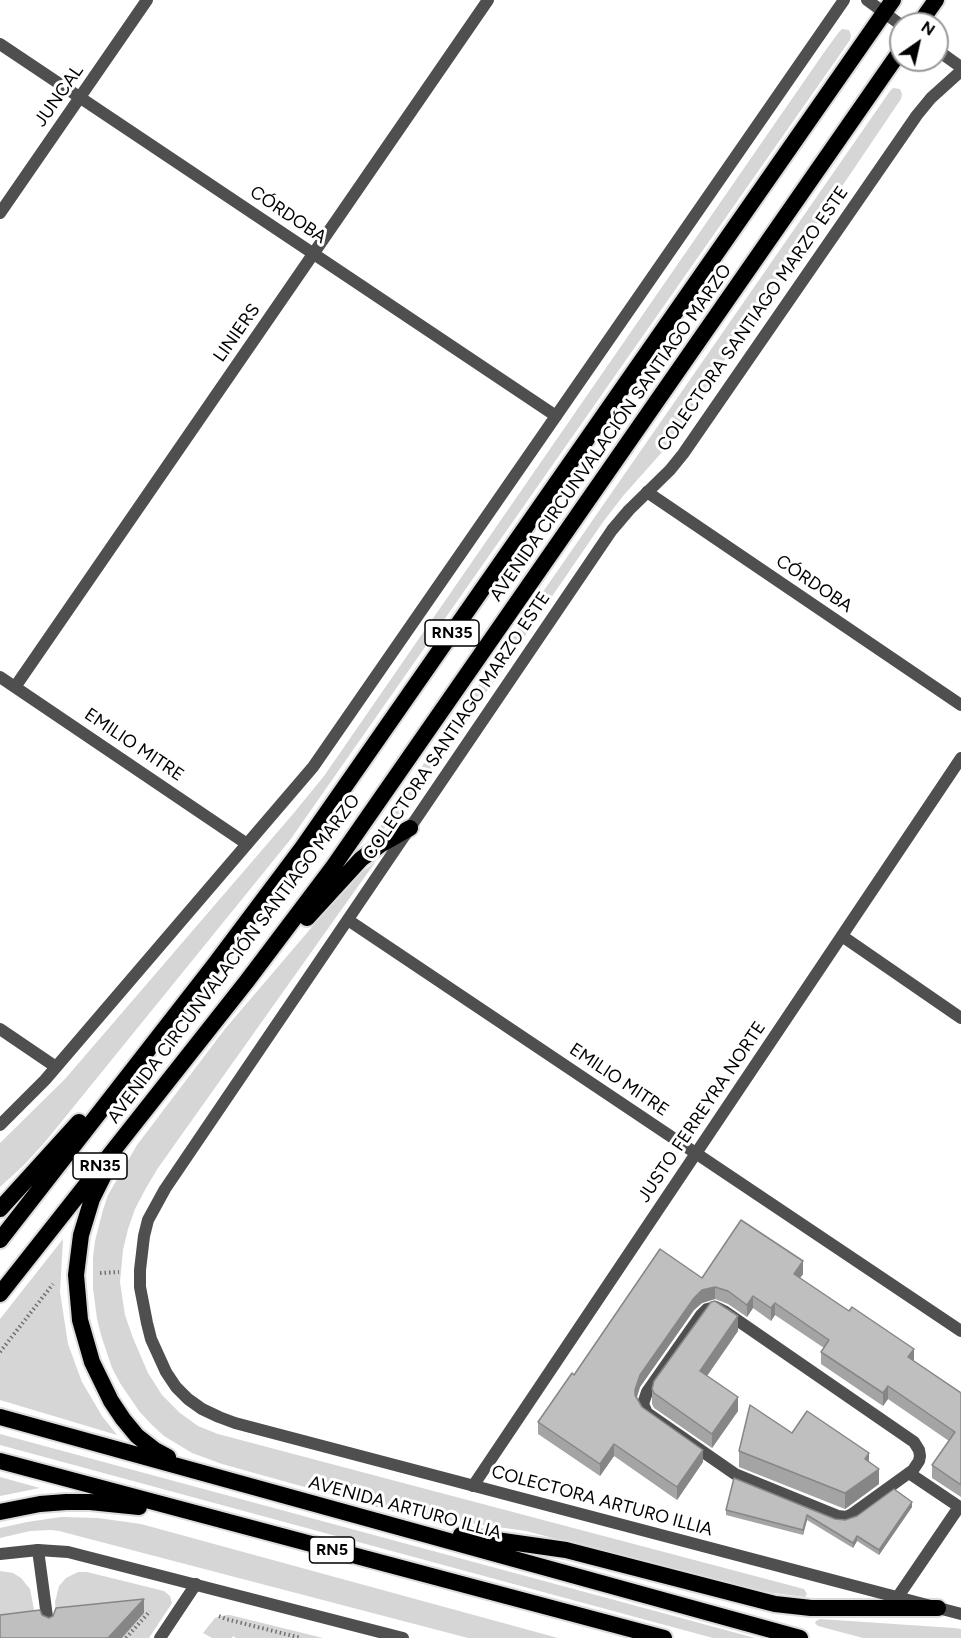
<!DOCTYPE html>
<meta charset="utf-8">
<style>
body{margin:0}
#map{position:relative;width:961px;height:1638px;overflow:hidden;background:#fff;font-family:Figtree,sans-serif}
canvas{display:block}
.north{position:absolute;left:889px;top:12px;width:60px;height:60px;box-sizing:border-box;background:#fff;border:2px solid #999;border-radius:50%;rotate:34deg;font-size:16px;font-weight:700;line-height:24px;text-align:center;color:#000}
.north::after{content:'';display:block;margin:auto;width:21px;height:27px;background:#000;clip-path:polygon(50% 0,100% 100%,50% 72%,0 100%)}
</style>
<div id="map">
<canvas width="961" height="1638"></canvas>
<div class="north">N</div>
</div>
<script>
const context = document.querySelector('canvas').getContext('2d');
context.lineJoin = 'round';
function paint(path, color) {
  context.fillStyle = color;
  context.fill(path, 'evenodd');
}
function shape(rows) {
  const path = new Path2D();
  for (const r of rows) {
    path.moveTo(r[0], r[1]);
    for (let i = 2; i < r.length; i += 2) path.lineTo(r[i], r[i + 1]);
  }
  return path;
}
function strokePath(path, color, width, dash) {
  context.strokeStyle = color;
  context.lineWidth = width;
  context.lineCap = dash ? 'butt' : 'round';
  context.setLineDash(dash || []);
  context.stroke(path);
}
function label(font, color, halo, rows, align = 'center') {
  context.font = font + ' Figtree,sans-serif';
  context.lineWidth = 6;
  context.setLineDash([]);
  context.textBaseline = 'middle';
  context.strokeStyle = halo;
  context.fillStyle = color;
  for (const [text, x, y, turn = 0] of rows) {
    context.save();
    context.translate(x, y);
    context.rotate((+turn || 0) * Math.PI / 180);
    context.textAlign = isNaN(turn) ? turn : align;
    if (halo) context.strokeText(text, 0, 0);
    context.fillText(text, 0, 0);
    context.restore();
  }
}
paint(shape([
 [842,29,849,30,851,35,850,40,290,840,45,1142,25,1164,0,1187,0,1143,65,1079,293,814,324,776,825,51,839,32],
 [893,88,900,89,902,94,901,99,663,451,623,496,603,522,411,802,396,818,371,840,890,91],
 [376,861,158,1168,146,1188,135,1209,128,1229,123,1250,120,1282,125,1315,133,1338,148,1373,162,1395,180,1413,198,1426,218,1434,804,1589,807,1594,805,1597,757,1591,526,1531,398,1513,222,1464,192,1453,164,1436,151,1424,139,1411,120,1383,112,1368,101,1335,97,1319,93,1288,93,1257,95,1241,103,1210,108,1195,137,1145,225,1029,346,887,361,873],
 [63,1239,60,1292,68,1344,82,1382,102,1416,117,1435,0,1400,0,1319],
 [0,1434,755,1638,713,1638,0,1445],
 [0,1477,40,1488,0,1496],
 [61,1517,98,1518,141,1524,558,1638,468,1638,59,1531,51,1530,30,1531,0,1538,0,1528,27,1522],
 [0,1571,13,1573,21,1578,30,1589,37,1625,0,1629],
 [78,1572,87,1572,164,1591,170,1596,172,1603,149,1638,122,1638,143,1613,57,1623,55,1602,59,1586,66,1578],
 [226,1615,230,1615,323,1638,236,1638,233,1636,232,1638,212,1638,203,1633,215,1618],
 [820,1619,954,1628,961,1629,961,1638,863,1638,818,1626,815,1623,816,1621]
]), '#d6d6d6');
const trunk = shape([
 [919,24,936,0],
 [307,918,361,859,380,845,410,828],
 [106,1171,92,1199,81,1235,76,1275,80,1320,92,1362,111,1401,123,1419,137,1436,155,1450,168,1457],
 [0,1209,79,1122],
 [0,1240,215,964,302,848,893,0],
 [0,1294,247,981,333,867,901,50],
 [0,1417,800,1638],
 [0,1461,664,1638],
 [0,1512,40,1504,66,1502,90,1502,139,1507],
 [461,1535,566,1550,775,1604,811,1608,938,1608]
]);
strokePath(trunk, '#dbdbdb', 20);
strokePath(shape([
 [100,1273,119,1272],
 [0,1352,53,1284],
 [219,1616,226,1619,301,1638],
 [126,1638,150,1611]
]), '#717171', 4, [1.5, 3]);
strokePath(shape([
 [716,1307,724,1311,914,1442,919,1450,920,1456,919,1461,913,1470,852,1514,846,1517,838,1516,735,1474,647,1413,643,1404,647,1392,701,1315,707,1309,716,1307],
 [909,1473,961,1508],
 [897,1598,959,1507]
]), '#4f4f4f', 12);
strokePath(shape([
 [0,44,556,416],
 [0,213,147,0],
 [647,492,961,705],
 [0,677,247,844],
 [15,687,488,0],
 [348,920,961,1331],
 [842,936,961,1018],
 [0,1029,56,1067],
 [473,1486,961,758],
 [38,1550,48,1624],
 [160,1638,196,1584]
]), '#4f4f4f', 12);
strokePath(shape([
 [867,0,901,25],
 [937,50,961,67],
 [961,71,931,98,917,115,683,454,670,470,629,510,612,530,165,1189,148,1220,144,1236,140,1270,140,1287,147,1323,151,1339,166,1372,176,1387,188,1399,202,1409,219,1417,235,1423,961,1614],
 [0,1125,45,1080,313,767,844,0],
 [0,1554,38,1550,68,1552,403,1638]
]), '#4f4f4f', 12);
strokePath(trunk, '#000', 16);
paint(shape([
 [803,1274,800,1278,914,1361,961,1393,961,1497,932,1478,932,1465,949,1441,888,1399,883,1406,821,1364,821,1352,824,1348,775,1315,771,1321,753,1308,747,1317,728,1304,715,1299,702,1303,694,1310,640,1387,637,1397,642,1407,703,1462,677,1500,614,1456,600,1476,538,1434,538,1422,574,1375,702,1278],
 [738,1331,707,1376,738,1411,712,1448,654,1408,652,1404,652,1389],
 [792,1433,869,1462,879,1484,845,1509,739,1467,739,1451],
 [734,1478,835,1519,845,1520,912,1507,879,1555,857,1541,853,1548,807,1520,803,1535,726,1515,726,1510]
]), '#a4a4a4');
paint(shape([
 [803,1261,803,1274,794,1286,794,1274],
 [715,1287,715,1299,702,1303,694,1310,640,1387,635,1402,635,1390,640,1375,694,1298,702,1290],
 [753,1296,753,1308,747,1317,747,1305],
 [775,1303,775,1315,771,1321,771,1308],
 [738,1316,738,1331,700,1386,700,1371],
 [914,1349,914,1361,908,1357],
 [888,1386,888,1399,883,1406,883,1393],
 [738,1397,738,1411,712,1448,712,1434],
 [614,1444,614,1456,600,1476,600,1464],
 [703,1450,703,1462,677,1500,677,1487],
 [869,1453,869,1468,865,1459],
 [879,1469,879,1484,845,1509,845,1493],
 [912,1502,912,1507,879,1555,879,1550],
 [807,1515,807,1520,803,1535,803,1530],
 [857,1536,857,1541,853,1548,853,1543],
 [144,1599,144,1613,122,1638,108,1638]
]), '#868686');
const building = shape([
 [741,1220,803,1261,794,1274,849,1311,852,1307,914,1349,908,1357,961,1393,961,1485,932,1465,955,1432,888,1386,883,1393,821,1352,829,1340,775,1303,771,1308,753,1296,747,1305,728,1291,715,1287,702,1290,694,1298,640,1375,635,1390,635,1395,642,1407,703,1450,677,1487,614,1444,600,1464,538,1422,572,1373,574,1375,660,1249,702,1278,741,1220],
 [715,1301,738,1316,700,1371,738,1397,712,1434,654,1393,652,1389,654,1381,711,1302,715,1301],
 [750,1405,792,1433,807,1411,869,1453,865,1459,879,1469,845,1493,739,1451,750,1405],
 [734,1478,835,1519,845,1520,857,1516,894,1489,912,1502,879,1550,857,1536,853,1543,807,1515,803,1530,726,1510,734,1478],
 [144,1599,108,1638,0,1638,0,1615,40,1610,42,1615,49,1618,53,1616,56,1608,144,1599]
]);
paint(building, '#bfbfbf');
strokePath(building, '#868686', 1.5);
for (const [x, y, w] of [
 [452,633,54],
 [100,1166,54],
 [332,1550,45]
]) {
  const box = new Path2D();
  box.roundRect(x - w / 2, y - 13, w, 26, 4.5);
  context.fillStyle = '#fff';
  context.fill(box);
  strokePath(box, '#000', 1.5);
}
label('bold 16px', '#000', null, [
 ["RN35",452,633],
 ["RN35",100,1166],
 ["RN5",332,1550]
]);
label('18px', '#000', '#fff', [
 ["JUNCAL",59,96,-55],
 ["CÓRDOBA",288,215,34],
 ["COLECTORA SANTIAGO MARZO ESTE",753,319,-55],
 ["LINIERS",237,333,-55],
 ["AVENIDA CIRCUNVALACIÓN SANTIAGO MARZO",611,433,-55],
 ["CÓRDOBA",814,584,34],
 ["COLECTORA SANTIAGO MARZO ESTE",457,726,-56],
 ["EMILIO MITRE",134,745,34],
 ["AVENIDA CIRCUNVALACIÓN SANTIAGO MARZO",234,959,-53],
 ["EMILIO MITRE",619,1080,34],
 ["JUSTO FERREYRA NORTE",702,1112,-56],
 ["COLECTORA ARTURO ILLIA",602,1501,15],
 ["AVENIDA ARTURO ILLIA",405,1508,15]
]);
</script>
